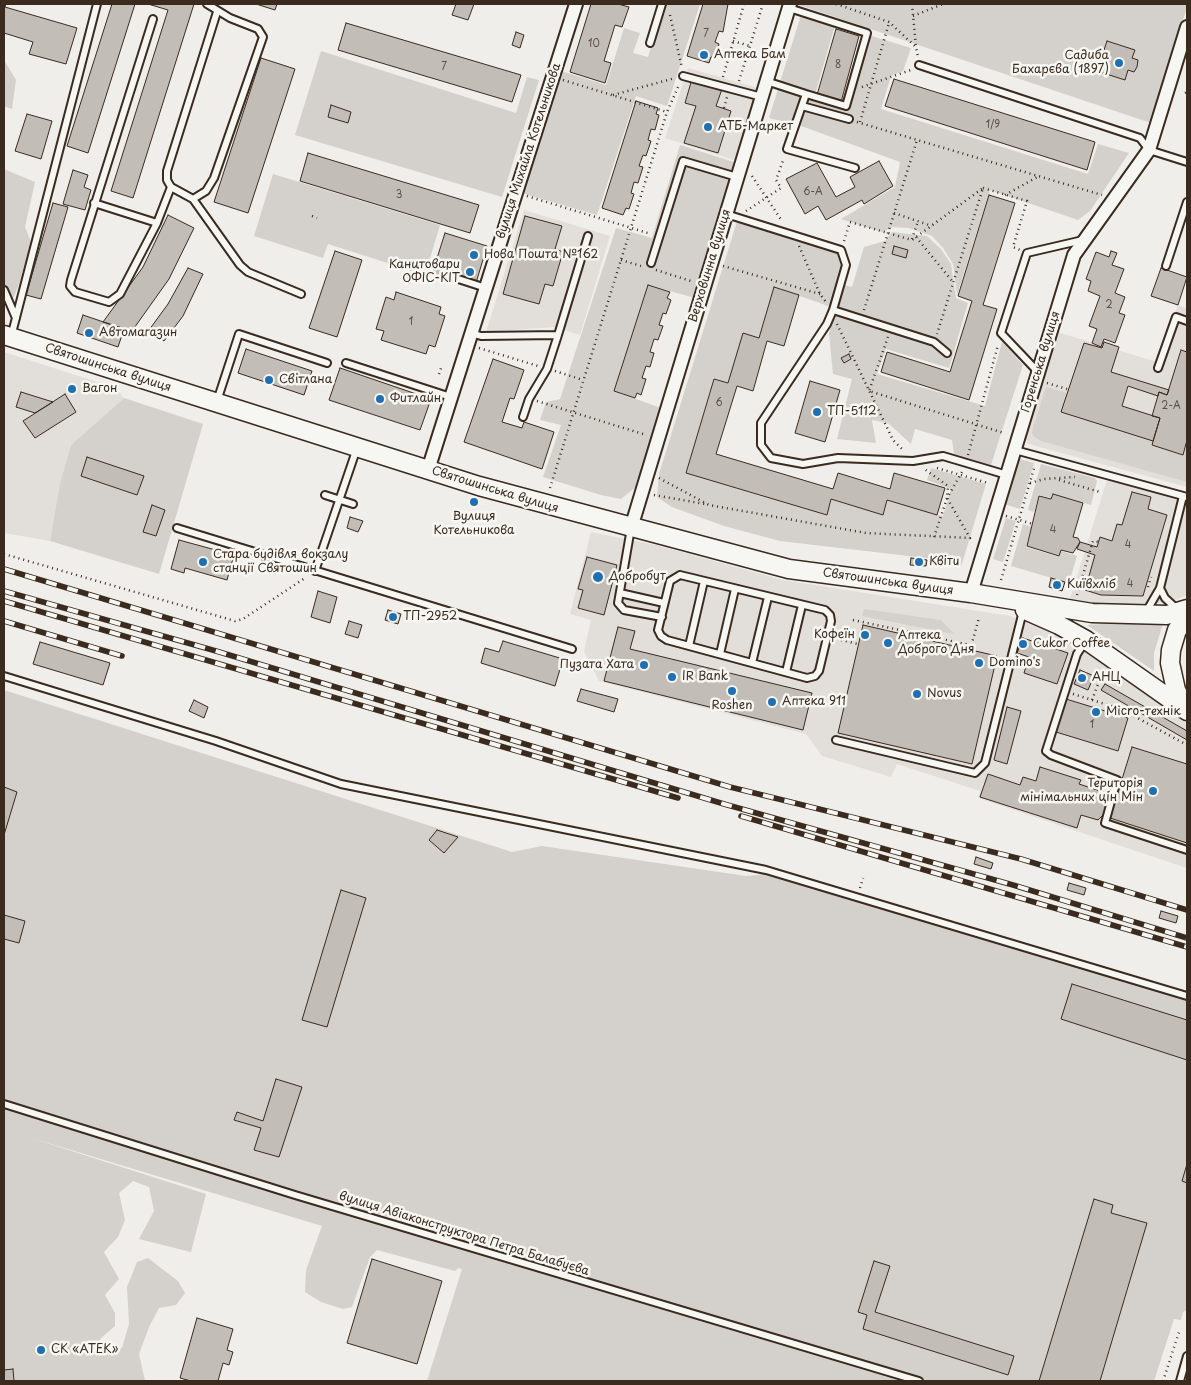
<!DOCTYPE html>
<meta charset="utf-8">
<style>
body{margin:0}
#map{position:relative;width:1191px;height:1385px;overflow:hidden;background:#efeeea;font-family:"Playpen Sans",sans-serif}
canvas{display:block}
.frame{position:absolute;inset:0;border:5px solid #3b2a1e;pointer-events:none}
</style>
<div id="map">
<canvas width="1191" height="1385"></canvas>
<div class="frame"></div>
</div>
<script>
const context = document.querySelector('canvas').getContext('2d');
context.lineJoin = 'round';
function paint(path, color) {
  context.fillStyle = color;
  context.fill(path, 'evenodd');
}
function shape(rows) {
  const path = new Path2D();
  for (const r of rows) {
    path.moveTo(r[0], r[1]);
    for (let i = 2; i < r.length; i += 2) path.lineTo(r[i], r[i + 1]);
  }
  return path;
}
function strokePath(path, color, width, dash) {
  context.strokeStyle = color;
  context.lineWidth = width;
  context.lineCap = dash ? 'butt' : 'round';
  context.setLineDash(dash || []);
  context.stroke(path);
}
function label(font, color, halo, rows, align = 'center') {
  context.font = font + ' "Playpen Sans",sans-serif';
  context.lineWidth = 5;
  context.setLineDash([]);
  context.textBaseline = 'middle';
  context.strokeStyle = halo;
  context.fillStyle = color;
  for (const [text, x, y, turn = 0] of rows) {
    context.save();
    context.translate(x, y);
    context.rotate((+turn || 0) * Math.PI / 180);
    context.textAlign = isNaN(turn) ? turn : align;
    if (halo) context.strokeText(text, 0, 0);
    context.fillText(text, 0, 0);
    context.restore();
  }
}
paint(shape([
 [688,68,758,88,737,161,665,138],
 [524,210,610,236,580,335,554,327,486,332],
 [1178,305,1187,309,1187,487,1028,444,1025,437,1054,331,1157,362],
 [4,352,116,388,124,398,71,445,60,483,50,541,4,533],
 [1107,480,1187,500,1187,595,1172,601,1145,606,1069,602],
 [591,532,656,545,783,580,1010,616,1055,631,1187,716,1187,868,978,798,980,791,897,764,891,777,822,756,806,734,599,681,584,651,591,620,570,614]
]), '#e2dfdb');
paint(shape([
 [664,4,700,4,667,106,636,96,597,215,518,192,558,70,606,85,624,28,640,33,633,53,648,57],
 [796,4,1187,4,1187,7,1151,123],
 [801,15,835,25,815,95,842,103,862,33,911,48,903,71,891,76,881,109,1088,174,1098,144,1129,153,1090,211,1078,220,990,190,957,295,953,264,943,248,932,236,909,228,893,227,882,232,841,219,895,187,900,162,804,127,769,118],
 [321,51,516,113,527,77,539,80,502,197,295,135],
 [4,60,16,80,12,109,4,106],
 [680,145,737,163,695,298,648,285,614,391,661,408,637,486,621,499,601,495,543,477,561,425,540,420,546,402,560,399,616,228,652,238],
 [4,169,35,182,25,227,31,242,19,284,13,299,4,306],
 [273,174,440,225,425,275,328,244,323,258,254,236],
 [738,218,841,250,846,265,834,308,774,287,759,338,728,383,714,379,686,473,826,515,831,499,883,515,887,500,943,516,951,489,927,480,931,468,986,484,961,567,960,562,780,541,724,526,672,507,657,497,659,474],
 [892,232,927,236,941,249,951,264,956,298,968,303,949,368,886,349,877,374,985,406,1002,342,1023,365,991,465,954,454,952,440,915,429,911,444,888,423,872,420,876,443,837,439,852,379,833,374,829,333,844,285,852,287,864,247,885,241],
 [1046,387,1067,393,1061,412,1153,441,1152,445,1182,455,1185,448,1187,449,1187,482,1041,441,1033,436,1032,431],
 [124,398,203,424,159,574,50,541,60,483,71,445],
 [1020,459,1034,463,1020,509,1004,504,1016,461],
 [1041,464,1095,478,1097,481,1091,505,1052,494,1051,498,1039,495,1034,512,1028,510],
 [1006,518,1016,521,1003,562,993,559],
 [1023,524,1032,527,1026,547,1059,557,1061,551,1077,556,1069,583,1011,566],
 [864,609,941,620,954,634,862,616],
 [1164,620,1154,653,1154,671,1087,625],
 [4,690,512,852,542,846,746,876,768,874,1187,998,1187,1310,1183,1312,1181,1320,1174,1319,1154,1381,427,1381,462,1269,458,1268,455,1271,377,1250,370,1257,352,1307,343,1309,321,1302,305,1292,306,1270,322,1226,28,1137,206,1194,191,1252,139,1239,154,1211,149,1187,133,1181,119,1193,125,1220,118,1237,104,1252,119,1279,105,1295,115,1313,115,1326,100,1339,105,1350,122,1348,129,1324,127,1287,137,1262,148,1258,178,1281,185,1293,176,1305,159,1308,149,1327,139,1354,145,1381,4,1381]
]), '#d4d1cc');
const building = shape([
 [4,4,6,4,5,7,77,28,66,64,29,54,33,42,4,33,4,4],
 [112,4,135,4,88,153,67,146,112,4],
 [148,4,194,4,133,198,111,191,168,10,148,4],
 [256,4,277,4,275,10,256,4],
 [456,4,474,4,468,20,452,15,456,4],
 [591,4,618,4,629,7,622,27,615,25,604,61,611,63,605,83,570,72,591,4],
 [703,4,728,4,723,32,719,31,715,42,719,44,715,58,711,57,709,63,687,56,703,4],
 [346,23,521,75,512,102,338,50,346,23],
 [836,29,859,36,841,102,817,95,836,29],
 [516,32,524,35,520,48,512,45,516,32],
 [1107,41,1135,50,1132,58,1138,60,1137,67,1134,72,1128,70,1125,80,1097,71,1107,41],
 [261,58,295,69,248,213,214,202,261,58],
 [692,79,722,89,716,106,731,111,718,153,684,143,696,106,685,103,692,79],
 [894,79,1095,142,1087,170,885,106,894,79],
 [636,101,658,108,656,114,659,115,655,130,651,129,648,140,651,141,646,156,643,155,639,166,643,167,638,183,634,182,631,193,634,194,629,209,626,208,623,215,602,208,636,101],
 [331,105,351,112,348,123,328,117,331,105],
 [27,114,52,121,41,159,15,151,27,114],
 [308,153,479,205,470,233,300,181,308,153],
 [879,161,893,186,864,204,862,200,826,220,818,206,805,214,786,179,817,163,836,197,855,187,850,177,879,161],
 [73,170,88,175,84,187,91,190,85,210,63,204,73,170],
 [989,195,1015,203,983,305,997,309,969,400,881,372,887,352,950,372,972,301,958,296,989,195],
 [53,203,68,207,41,299,26,295,53,203],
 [168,215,194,228,169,279,132,331,103,322,143,267,168,215],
 [525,216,562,226,555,249,563,252,553,286,545,284,539,304,503,294,525,216],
 [445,233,487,246,476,283,448,274,447,279,432,274,445,233],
 [894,246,908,250,906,258,892,254,894,246],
 [335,251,362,260,337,337,309,328,335,251],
 [1111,251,1117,253,1112,265,1124,269,1115,293,1125,297,1119,313,1125,315,1115,343,1104,339,1101,347,1092,343,1097,329,1089,326,1100,296,1088,291,1091,281,1086,279,1096,252,1109,257,1111,251],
 [188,268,203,274,183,316,164,341,149,330,168,304,188,268],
 [1161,268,1187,277,1178,305,1151,296,1161,268],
 [648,285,670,292,667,298,671,300,666,314,663,313,659,325,663,326,658,340,654,339,650,352,654,353,650,367,646,366,642,378,646,379,641,395,637,393,635,398,614,391,648,285],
 [774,287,799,295,784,346,767,341,753,391,737,386,716,454,833,489,838,473,890,489,894,473,945,488,937,515,887,500,883,515,831,499,827,515,686,473,714,379,728,383,743,333,759,338,774,287],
 [396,292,441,307,439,314,445,316,435,347,429,345,426,354,381,340,384,331,376,329,386,297,394,300,396,292],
 [83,315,124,329,118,347,77,333,83,315],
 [1104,342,1119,347,1111,372,1169,390,1167,395,1159,392,1158,396,1128,386,1122,406,1160,418,1153,441,1061,412,1084,343,1102,348,1104,342],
 [246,349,312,371,304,395,238,373,246,349],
 [1181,350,1187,352,1187,440,1183,455,1152,445,1160,418,1152,416,1159,392,1167,395,1181,350],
 [849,354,851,359,844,363,841,358,849,354],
 [493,359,524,370,514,399,510,398,502,422,522,428,524,422,554,432,542,469,464,442,493,359],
 [340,368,431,399,420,430,329,400,340,368],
 [810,381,840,390,825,442,795,433,810,381],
 [21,392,53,402,35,413,16,407,21,392],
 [65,394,76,412,35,438,23,421,65,394],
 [87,457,144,476,137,495,81,476,87,457],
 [1132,492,1151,497,1148,509,1167,515,1143,596,1101,595,1085,590,1095,555,1077,549,1080,542,1097,547,1100,537,1112,541,1117,524,1122,525,1132,492],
 [1053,494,1083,503,1073,537,1078,538,1080,542,1073,553,1061,550,1059,556,1027,546,1039,496,1051,499,1053,494],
 [152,505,165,510,156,536,143,532,152,505],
 [350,517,363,521,358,532,347,528,350,517],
 [179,540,234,555,227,580,185,568,184,573,171,569,179,540],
 [587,557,617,565,604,615,578,608,583,590,578,589,587,557],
 [911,558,927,560,926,566,910,565,911,558],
 [1051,578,1065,582,1062,591,1049,587,1051,578],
 [318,591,337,597,330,623,311,617,318,591],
 [388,610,401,614,398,624,385,620,388,610],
 [349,621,362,625,358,638,345,634,349,621],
 [863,625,997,656,972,764,838,733,863,625],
 [618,627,635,631,630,649,812,693,803,730,604,681,618,627],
 [1023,638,1068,653,1057,684,1024,673,1029,657,1017,653,1023,638],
 [503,641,563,659,555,686,481,663,485,648,499,652,503,641],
 [40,642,110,663,103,685,33,664,40,642],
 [1080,670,1094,676,1088,690,1074,684,1080,670],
 [1105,684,1187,731,1187,740,1101,690,1105,684],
 [581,689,618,699,614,712,577,701,581,689],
 [1066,699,1128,718,1118,751,1056,732,1066,699],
 [194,700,208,707,204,718,189,711,194,700],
 [1007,707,1021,711,1007,764,994,760,1007,707],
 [1132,747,1187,764,1187,843,1110,818,1132,747],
 [1040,767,1081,780,1079,784,1106,793,1108,803,1105,813,1098,820,1081,815,1077,828,980,797,988,774,1020,785,1023,777,1036,781,1040,767],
 [4,787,17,792,4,835,4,787],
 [437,830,458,837,444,853,429,840,437,830],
 [976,857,993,863,991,869,974,864,976,857],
 [1069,883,1086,888,1084,895,1067,890,1069,883],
 [341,890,366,898,327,1027,302,1020,341,890],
 [1161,911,1178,916,1176,923,1159,918,1161,911],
 [4,915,25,921,19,943,4,939,4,915],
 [1072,984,1187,1020,1187,1060,1061,1019,1072,984],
 [276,1079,302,1087,279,1157,254,1150,261,1128,234,1120,237,1112,263,1121,276,1079],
 [1187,1164,1187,1183,1182,1181,1187,1164],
 [1094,1199,1113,1205,1111,1213,1147,1223,1100,1381,1039,1381,1094,1199],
 [372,1259,442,1281,417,1364,347,1343,372,1259],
 [874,1261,890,1266,875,1312,1014,1356,1008,1375,863,1329,867,1315,858,1312,874,1261],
 [197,1318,233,1329,227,1350,233,1352,229,1365,223,1363,218,1381,191,1381,180,1378,197,1318],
 [13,1369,14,1381,4,1381,4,1370,13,1369]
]);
paint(building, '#c2bdb7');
strokePath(building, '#3b2a1e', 1);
const lane = shape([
 [789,8,867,33,846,106,806,94],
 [217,12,167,171,167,180,171,187,193,199,240,265,248,272,301,294],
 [153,19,71,280,70,286,75,292,109,302,120,294,157,223,171,187],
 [650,43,662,4],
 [919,65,1140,138,1149,150,1187,162],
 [683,76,762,97],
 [766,81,806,94,787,149,855,168],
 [802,106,849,119],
 [193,199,206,191,214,178,263,37,258,29,230,18,207,4],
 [94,203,157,223],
 [726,214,841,250,846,265,833,310,934,342,947,353],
 [651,263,683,161,737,177],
 [1166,266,1187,202],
 [449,276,486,288],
 [4,290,16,318],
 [833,310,827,324,761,423,761,445,771,458,803,464,838,458,913,461,943,456,1007,475],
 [471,333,481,336,558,335,547,369,529,399,523,417],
 [558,335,588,236],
 [11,337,97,4],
 [346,363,451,397],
 [1158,368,1176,317,1187,321],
 [1038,372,1001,333,1027,253,1083,240],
 [217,401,239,334,327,363],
 [1015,450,1187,497],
 [325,495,353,504],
 [177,528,572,649],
 [631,528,618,603,624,610,662,617],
 [315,571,357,448],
 [680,575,825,610,830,615,831,621,819,671,815,676,807,678,667,640,661,636,658,630,670,581,680,575],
 [1160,588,1165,598,1178,610],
 [620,593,664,603],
 [1146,612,1160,588,1183,496],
 [1085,642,1077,654,1046,751,1051,755,1117,780,1105,823,1187,850],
 [689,646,704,581],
 [720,654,735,589],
 [752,663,768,597],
 [786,672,802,605],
 [4,676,216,741,341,784,766,870,1187,996],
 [836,740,975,773,985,763,1023,611],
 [4,1104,295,1195,919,1381],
 [1180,1381,1187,1356]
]);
const street = shape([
 [428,470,576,4],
 [631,528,790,4],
 [971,593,1074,255,1149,150,1187,27]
]);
const secondary = shape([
 [4,335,479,486,789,569,971,593,1092,613,1167,615,1187,609],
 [1025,610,1059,625,1086,640,1187,711],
 [1186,710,1176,690,1170,663,1171,650,1177,630,1187,619]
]);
strokePath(lane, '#3b2a1e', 10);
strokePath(street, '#3b2a1e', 16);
strokePath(secondary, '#3b2a1e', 21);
strokePath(shape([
 [836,4,889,22,916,47,918,57],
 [912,4,916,47],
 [670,15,682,68],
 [913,16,943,4],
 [733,41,750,46],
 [723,77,744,4],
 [563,80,667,112],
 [739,81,763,4],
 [862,87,911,70],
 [1185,93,1187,92],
 [613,95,675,78],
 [724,108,727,97],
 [857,122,1102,195],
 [860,122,889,23],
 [752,176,782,221],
 [983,188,1027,201,1013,247,1020,250],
 [1005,195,1039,176],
 [527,196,651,234],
 [746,211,781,188,776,180,784,158],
 [894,213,932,226],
 [312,216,317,218],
 [916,237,953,282],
 [912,239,918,221],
 [844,241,850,222,912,240,983,188,937,334],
 [799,246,820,294,826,302],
 [621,260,641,266],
 [391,263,439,278],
 [723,266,820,294],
 [656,270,694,282],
 [864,310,917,140],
 [837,324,893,440,904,451],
 [888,337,869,391,1004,433],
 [479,348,538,366],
 [555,371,583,380],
 [439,374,441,368],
 [1047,383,1067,389],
 [537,401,646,435],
 [968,455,998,345],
 [937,468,988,483],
 [659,478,709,505,866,533,970,538,947,498,948,486,923,468],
 [1059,480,1100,492],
 [1030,483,1044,479,1075,477],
 [550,488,667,112,679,85],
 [654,495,705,504],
 [1006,516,1033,524],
 [934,537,947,498,962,472],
 [4,554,235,621,243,619,305,578],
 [1001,580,1035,465],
 [1148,587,1151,577],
 [1077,595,1093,541,1099,542],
 [853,620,970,645],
 [841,640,858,644],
 [970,650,979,618],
 [1073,694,1121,709,1187,745],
 [1092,700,1103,671],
 [860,888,863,878],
 [1163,1381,1180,1329]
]), '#3b2a1e', 2.5, [1, 4]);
strokePath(lane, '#f6f6f2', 6);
strokePath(street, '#f6f6f2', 12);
strokePath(secondary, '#f6f6f2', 18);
const rail = shape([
 [4,569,730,787,1021,859,1187,910],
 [4,591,216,651,724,804,1013,885,1187,938],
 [4,601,678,798],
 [4,621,122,656],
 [741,816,1187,947]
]);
strokePath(rail, '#3b2a1e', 5.5);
strokePath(rail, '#f6f6f2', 4, [11]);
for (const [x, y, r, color] of [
 [704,55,5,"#1f6fb2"],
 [1119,63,5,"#1f6fb2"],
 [708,127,5,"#1f6fb2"],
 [474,255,5,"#1f6fb2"],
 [470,272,5,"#1f6fb2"],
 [89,333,5,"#1f6fb2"],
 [269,380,5,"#1f6fb2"],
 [72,389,5,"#1f6fb2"],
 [380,399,5,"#1f6fb2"],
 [817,412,5,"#1f6fb2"],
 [474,502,5,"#1f6fb2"],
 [203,562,5,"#1f6fb2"],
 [919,562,5,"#1f6fb2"],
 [598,577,6,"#1f6fb2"],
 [1057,585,5,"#1f6fb2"],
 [393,617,5,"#1f6fb2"],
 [865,635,5,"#1f6fb2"],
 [888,643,5,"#1f6fb2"],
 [1023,644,5,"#1f6fb2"],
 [979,663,5,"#1f6fb2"],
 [644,665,5,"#1f6fb2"],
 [672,677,5,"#1f6fb2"],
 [1082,678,5,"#1f6fb2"],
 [732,691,5,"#1f6fb2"],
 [917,694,5,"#1f6fb2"],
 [772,702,5,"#1f6fb2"],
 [1096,712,5,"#1f6fb2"],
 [1153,791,5,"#1f6fb2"],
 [41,1350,5,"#1f6fb2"]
]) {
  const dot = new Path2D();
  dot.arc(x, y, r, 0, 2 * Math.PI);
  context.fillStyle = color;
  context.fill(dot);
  strokePath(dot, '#f6f6f2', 2);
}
label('10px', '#5d4f44', null, [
 ["7",706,34],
 ["10",594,44],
 ["8",838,65],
 ["7",444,67],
 ["1/9",993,125],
 ["6-А",813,192],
 ["3",399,195],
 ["2",1109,305],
 ["1",411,322],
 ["6",719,403],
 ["2-А",1171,406],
 ["4",1053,530],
 ["4",1128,545],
 ["4",1130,584],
 ["1",1092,725]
]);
label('12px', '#3b2a1e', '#f6f6f2', [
 ["Аптека Бам",714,55],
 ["Садиба",1109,56,"right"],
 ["Бахарєва (1897)",1109,70,"right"],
 ["АТБ-Маркет",718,127],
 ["Нова Пошта №162",484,255],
 ["Канцтовари",460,265,"right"],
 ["ОФІС-КІТ",460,279,"right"],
 ["Автомагазин",99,333],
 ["Світлана",279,380],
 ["Вагон",82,389],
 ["Фитлайн",390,399],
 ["ТП-5112",827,412],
 ["Вулиця",474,517,"center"],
 ["Котельникова",474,531,"center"],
 ["Стара будівля вокзалу",213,555],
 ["станції Святошин",213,569],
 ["Квіти",929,562],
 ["Добробут",609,577],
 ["Київхліб",1067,585],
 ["ТП-2952",403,617],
 ["Кофеїн",855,635,"right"],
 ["Аптека",898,636],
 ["Доброго Дня",898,650],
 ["Cukor Coffee",1033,644],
 ["Domino's",989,663],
 ["Пузата Хата",634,665,"right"],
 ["IR Bank",682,677],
 ["АНЦ",1092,678],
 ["Novus",927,694],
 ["Аптека 911",782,702],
 ["Roshen",732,706,"center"],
 ["Micro-технік",1106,712],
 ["Територія",1143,784,"right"],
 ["мінімальних цін Мін",1143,798,"right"],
 ["СК «АТЕК»",51,1350]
], 'left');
label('12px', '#3b2a1e', '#f6f6f2', [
 ["вулиця Михайла Котельникова",529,151,-72],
 ["Верховинна вулиця",710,266,-73],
 ["Горенська вулиця",1041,362,-73],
 ["Святошинська вулиця",108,368,18],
 ["Святошинська вулиця",495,490,17],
 ["Святошинська вулиця",888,582,8],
 ["вулиця Авіаконструктора Петра Балабуєва",464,1234,17]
]);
</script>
